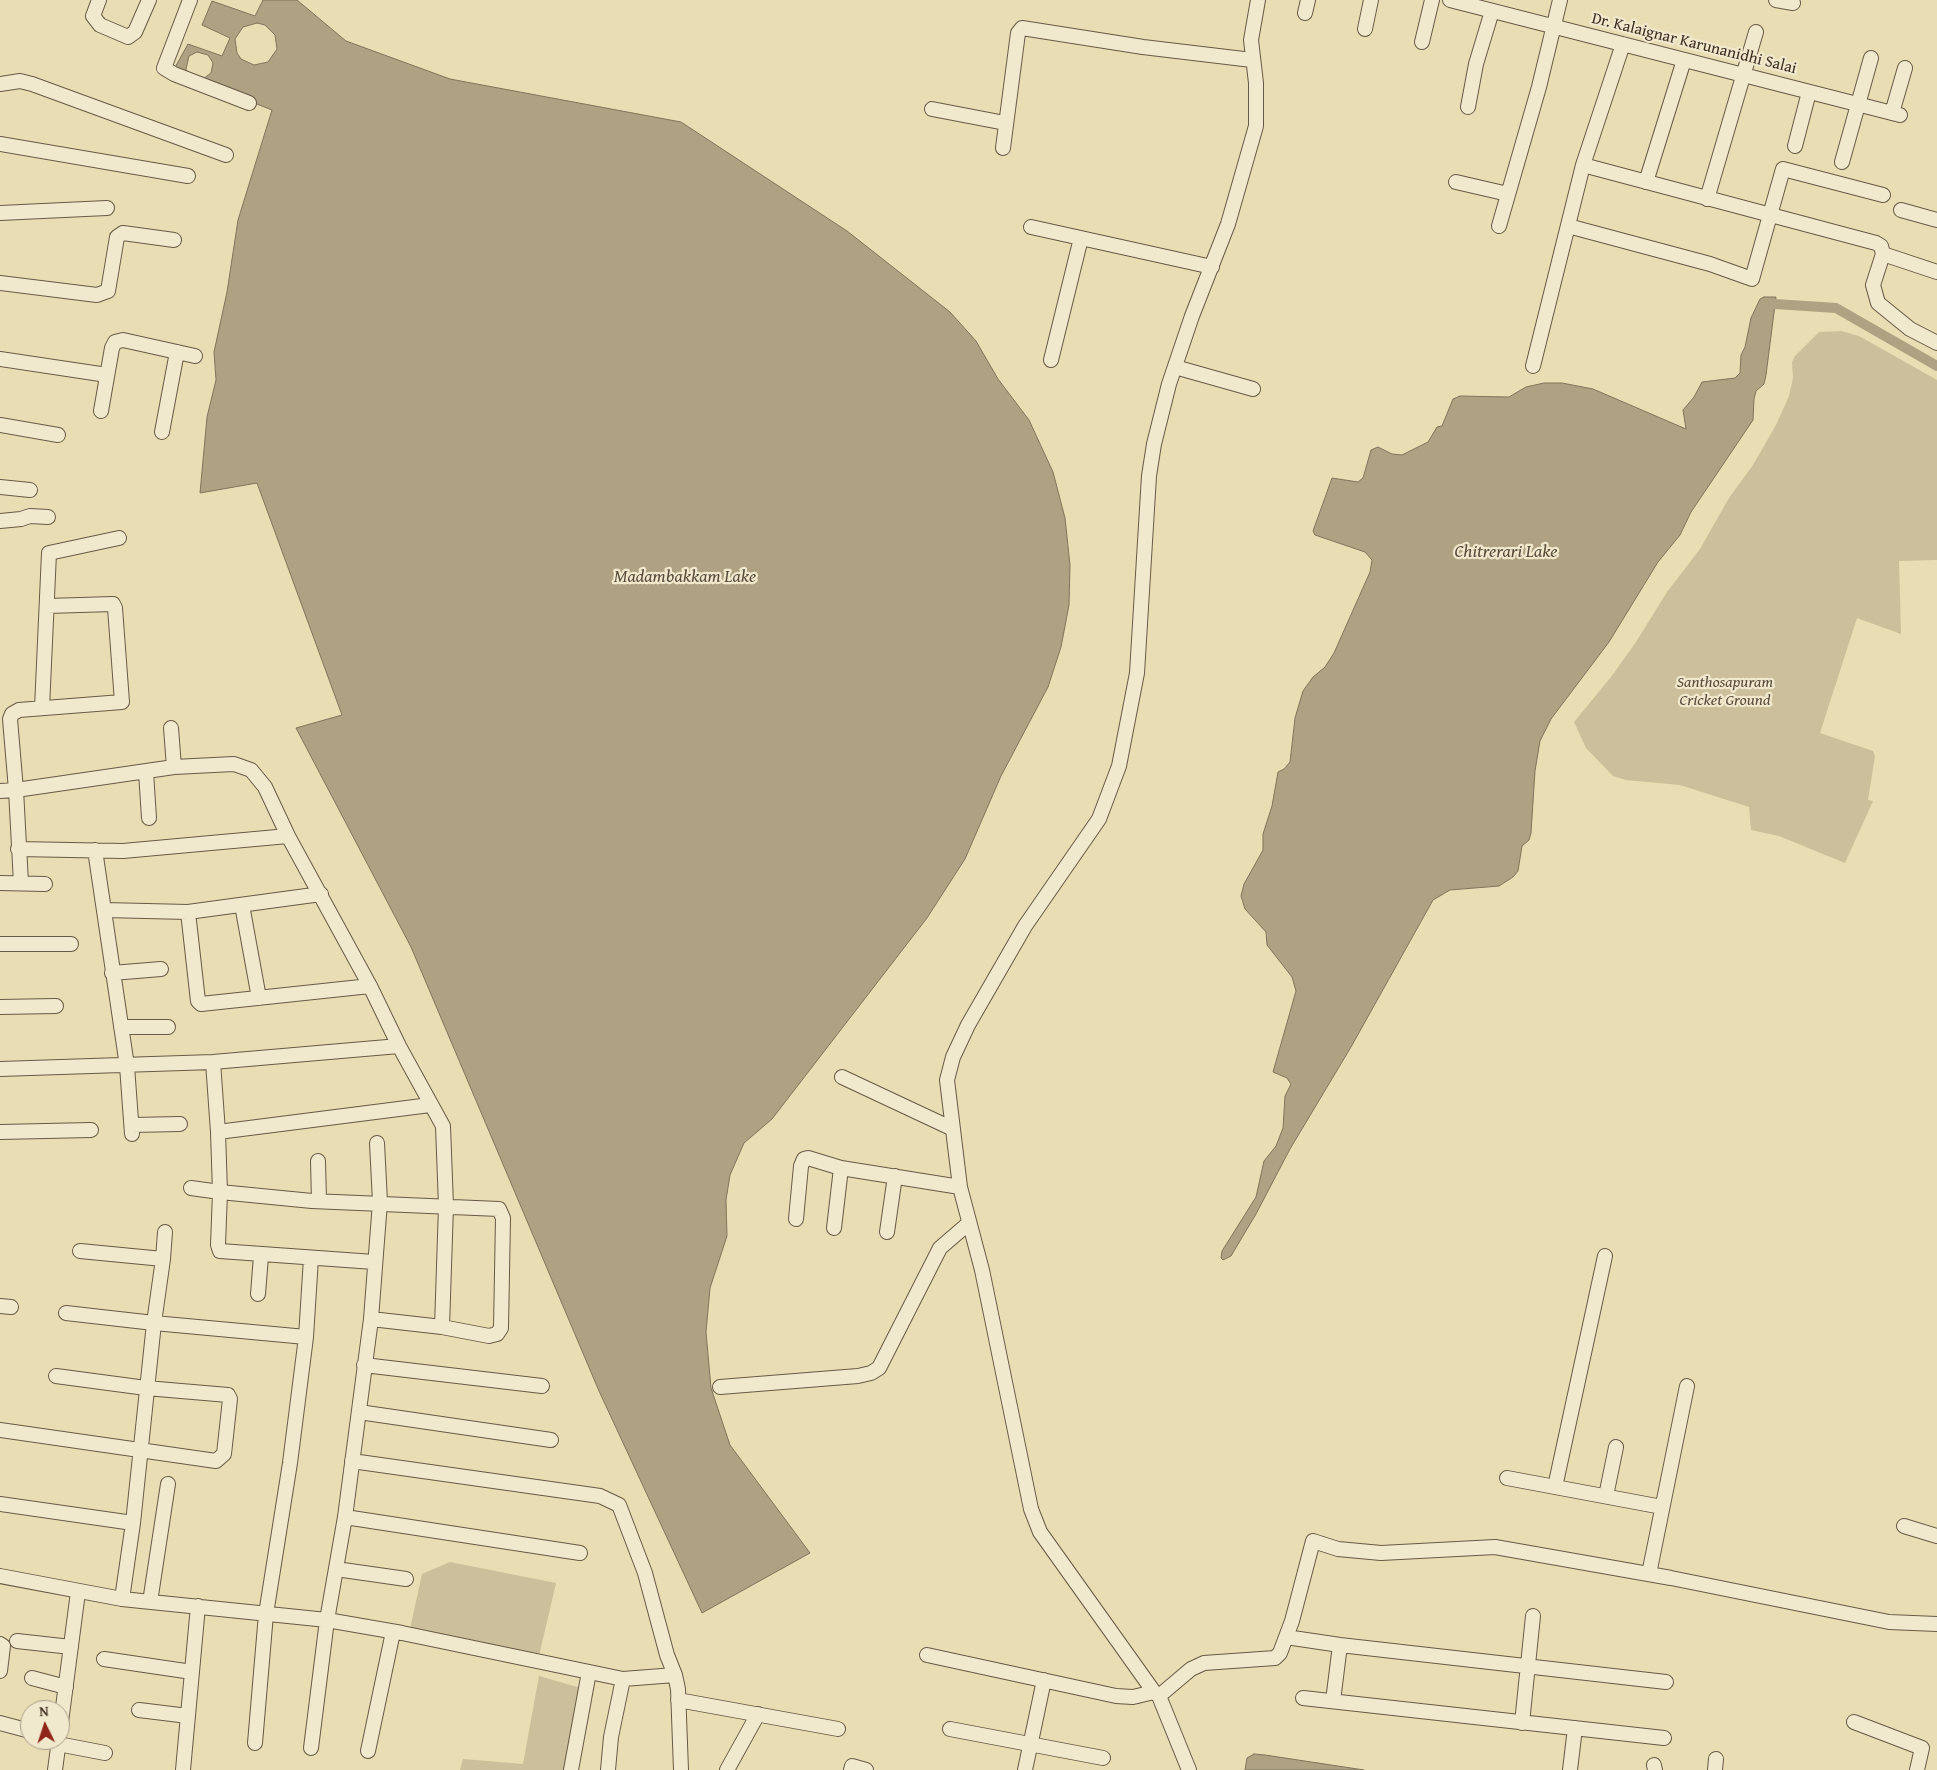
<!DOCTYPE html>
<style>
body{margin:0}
#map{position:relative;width:1937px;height:1770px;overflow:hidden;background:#e9ddb3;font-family:"Gentium Book Plus",serif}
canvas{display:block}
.north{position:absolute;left:20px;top:1700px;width:50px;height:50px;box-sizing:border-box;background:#f1e9ce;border:1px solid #a99e8a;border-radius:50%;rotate:356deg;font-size:14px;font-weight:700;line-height:20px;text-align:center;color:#3c2e23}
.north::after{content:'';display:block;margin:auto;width:18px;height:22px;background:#8f2418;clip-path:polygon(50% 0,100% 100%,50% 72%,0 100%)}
</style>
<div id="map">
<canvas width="1937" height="1770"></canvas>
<div class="north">N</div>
</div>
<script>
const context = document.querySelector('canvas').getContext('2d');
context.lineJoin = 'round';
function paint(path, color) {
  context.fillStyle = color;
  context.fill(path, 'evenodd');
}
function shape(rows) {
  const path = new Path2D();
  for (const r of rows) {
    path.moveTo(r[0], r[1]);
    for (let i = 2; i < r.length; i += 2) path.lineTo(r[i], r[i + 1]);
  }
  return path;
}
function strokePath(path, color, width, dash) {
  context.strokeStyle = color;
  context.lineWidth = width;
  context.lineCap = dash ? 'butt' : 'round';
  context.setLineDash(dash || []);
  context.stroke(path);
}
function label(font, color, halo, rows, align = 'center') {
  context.font = font + ' "Gentium Book Plus",serif';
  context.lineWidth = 4.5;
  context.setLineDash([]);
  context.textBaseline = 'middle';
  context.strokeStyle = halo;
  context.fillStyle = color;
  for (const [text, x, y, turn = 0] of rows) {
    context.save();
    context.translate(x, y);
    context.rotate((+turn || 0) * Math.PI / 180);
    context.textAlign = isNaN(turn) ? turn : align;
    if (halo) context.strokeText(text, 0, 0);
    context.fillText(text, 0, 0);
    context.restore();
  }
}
paint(shape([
 [1841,331,1859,336,1937,380,1937,560,1899,561,1901,634,1857,618,1820,733,1873,751,1875,756,1868,800,1873,801,1845,863,1779,836,1751,830,1749,807,1680,785,1626,780,1613,776,1586,748,1574,722,1611,677,1636,642,1667,592,1700,549,1729,498,1753,465,1776,425,1789,396,1793,378,1792,362,1795,356,1819,332],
 [450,1562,556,1583,539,1656,410,1629,422,1574],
 [539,1676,581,1688,570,1770,460,1770,463,1759,523,1764]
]), '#ccbf9b');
const water = shape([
 [263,0,297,0,346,41,450,79,681,122,847,231,950,312,976,341,998,379,1029,420,1053,472,1065,518,1070,565,1069,605,1061,647,1048,687,1001,776,965,859,927,918,772,1119,744,1143,730,1175,726,1200,727,1236,710,1288,706,1332,711,1388,730,1445,810,1553,702,1613,599,1391,411,947,296,728,342,715,257,483,200,493,207,417,216,380,214,352,227,292,238,220,272,110,173,71,188,44,222,56,230,38,202,25,212,1,255,16,263,0],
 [257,23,265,25,275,35,277,49,268,62,254,65,241,59,237,53,235,39,243,27,257,23],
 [197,52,208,55,213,63,211,73,203,79,187,73,186,69,189,56,197,52],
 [1764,297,1776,297,1766,375,1764,384,1756,391,1754,399,1753,420,1691,512,1680,535,1658,562,1609,642,1551,719,1540,741,1535,771,1531,833,1529,840,1522,846,1518,871,1513,877,1499,886,1450,890,1433,900,1351,1047,1290,1149,1256,1214,1231,1256,1223,1260,1221,1258,1222,1251,1256,1197,1264,1161,1276,1146,1283,1128,1285,1096,1291,1084,1287,1078,1273,1072,1296,991,1292,977,1267,945,1266,932,1245,909,1241,896,1244,884,1263,850,1263,834,1272,806,1278,772,1284,769,1290,762,1295,718,1303,691,1313,677,1325,667,1334,653,1370,572,1372,560,1365,552,1315,535,1313,531,1332,478,1358,482,1363,478,1371,450,1378,447,1392,454,1402,455,1428,442,1437,427,1442,426,1453,399,1460,396,1509,397,1526,387,1544,383,1562,383,1593,389,1686,429,1683,410,1694,397,1702,382,1735,378,1740,373,1741,355,1745,347,1751,318,1760,299,1764,297],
 [1254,1754,1265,1755,1364,1770,1245,1770,1247,1758,1254,1754]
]);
paint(water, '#aea282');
strokePath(water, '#80745c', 1);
strokePath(shape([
 [1775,304,1836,308,1937,366]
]), '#aea282', 10);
const minor = shape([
 [99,0,93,16,100,25,128,37,135,32,149,0],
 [190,0,164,68,174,74,249,103],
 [1450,0,1900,115],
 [1776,0,1793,3],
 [1305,13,1308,0],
 [1365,29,1371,0],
 [1422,42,1432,0],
 [0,84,20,81,32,84,226,155],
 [1468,107,1476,64,1492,11],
 [932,109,1005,123],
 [1892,113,1905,68],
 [0,144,188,176],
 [1795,146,1809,92],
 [1003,148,1018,33,1022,28,1143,47,1252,60],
 [1842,162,1871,58],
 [1583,165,1623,44],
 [1456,182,1508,194],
 [1646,182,1684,60],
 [1707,199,1756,32],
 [1901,210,1937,220],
 [0,213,107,208],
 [1499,226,1539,87,1560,0],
 [1568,226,1710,264,1752,279,1783,169,1883,195],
 [1031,227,1212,267],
 [1883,254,1873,285,1878,303,1910,329,1937,343],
 [0,283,97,295,108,291,117,237,123,233,174,240],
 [0,359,107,375],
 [1051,360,1081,238],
 [1533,366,1583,165,1876,243,1881,246,1883,254,1937,272],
 [1175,367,1253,389],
 [101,411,112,348,115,342,123,340,195,356],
 [0,425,58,435],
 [162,432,177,352],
 [0,487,30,490],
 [0,521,21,519,30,516,48,517],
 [47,606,113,604,115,608,122,702,19,710,12,714,10,719,16,790,174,767,234,764,251,770,265,787,288,836],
 [42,708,49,553,119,538],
 [171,728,174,767],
 [146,772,149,818],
 [0,791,16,790,21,883],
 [18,849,123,851,288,836,370,986,399,1046,443,1126,446,1206,442,1327,371,1319],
 [95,850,127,1066,132,1134],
 [0,883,45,884],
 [242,905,259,998],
 [104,910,188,912,321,894],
 [188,912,198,1001,201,1004,370,986],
 [0,944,71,944],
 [112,973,161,969],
 [0,1007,56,1006],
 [121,1027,168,1027],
 [213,1062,218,1132],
 [0,1069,213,1062,399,1046],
 [842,1077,953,1129],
 [430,1105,218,1132,220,1192,312,1201,499,1209,503,1218,501,1328,497,1334,489,1336,442,1327],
 [132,1125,180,1124],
 [0,1132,91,1130],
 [318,1161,319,1201],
 [191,1188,220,1192,218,1245,220,1251,374,1262],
 [796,1219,801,1166,804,1159,808,1158,841,1168,960,1187],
 [834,1228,841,1168],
 [887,1232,895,1176],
 [80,1251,163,1259,154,1323,306,1337,290,1463,266,1614,255,1743],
 [163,1259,165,1232],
 [258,1294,261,1256],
 [0,1306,11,1307],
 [66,1313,154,1323,133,1523,122,1599],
 [306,1337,311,1258],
 [364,1365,542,1386],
 [720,1387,858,1376,871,1373,879,1368,940,1248,969,1223],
 [359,1412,551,1440],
 [0,1430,209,1460,216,1461,224,1454,230,1399,228,1395,146,1388,56,1376],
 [352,1461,600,1496,619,1505,645,1573,667,1655,675,1675,623,1679,611,1737,608,1770],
 [1507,1478,1662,1507],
 [1555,1487,1605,1256],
 [1606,1496,1616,1447],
 [0,1504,133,1523],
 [345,1517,580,1553],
 [1904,1526,1937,1536],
 [336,1569,406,1579],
 [1649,1574,1687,1386],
 [0,1576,122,1599,327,1620,402,1633,623,1679],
 [150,1602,168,1484],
 [1286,1637,1340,1645,1666,1682],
 [17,1641,71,1647],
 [0,1644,3,1646,0,1671],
 [927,1655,1116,1696,1133,1697,1154,1692],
 [104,1659,192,1672],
 [675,1675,678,1689,681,1770],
 [32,1678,66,1687],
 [1159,1696,1191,1669,1204,1663,1275,1658,1280,1653,1292,1621,1313,1541,1338,1549,1381,1553,1495,1547,1671,1578,1889,1622,1937,1624],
 [1303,1698,1664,1738],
 [678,1700,838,1729],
 [1333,1701,1340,1645],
 [139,1710,188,1716],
 [1854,1722,1922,1748,1917,1770],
 [0,1723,30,1731],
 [1522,1723,1533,1616],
 [950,1729,1103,1758],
 [60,1730,78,1592],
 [58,1744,105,1753],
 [311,1748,327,1620,345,1517,371,1319,380,1202,377,1143],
 [368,1751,393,1632],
 [1654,1765,1655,1770],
 [55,1770,59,1740],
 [183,1770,198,1606],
 [571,1770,589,1672],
 [727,1770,758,1714],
 [851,1770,852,1766,866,1770],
 [1025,1770,1044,1680],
 [1189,1770,1159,1696,1154,1692,1040,1532,1031,1509,982,1270,960,1187,947,1080,953,1057,968,1025,1025,926,1099,819,1119,766,1137,673,1149,476,1154,444,1169,384,1192,316,1228,224,1256,126,1256,83,1251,40,1258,0],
 [1570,1770,1575,1728],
 [1715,1770,1716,1759]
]);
strokePath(minor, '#675a47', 16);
strokePath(minor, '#f1e9ce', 14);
label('16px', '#3c2e23', '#f1e9ce', [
 ["Dr. Kalaignar Karunanidhi Salai",1694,44,14]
]);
label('italic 16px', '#594b3b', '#f1e9ce', [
 ["Santhosapuram",1725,683],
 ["Cricket Ground",1725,701]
]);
label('italic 18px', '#584b3b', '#f1e9ce', [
 ["Chitrerari Lake",1506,552],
 ["Madambakkam Lake",685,577]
]);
</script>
